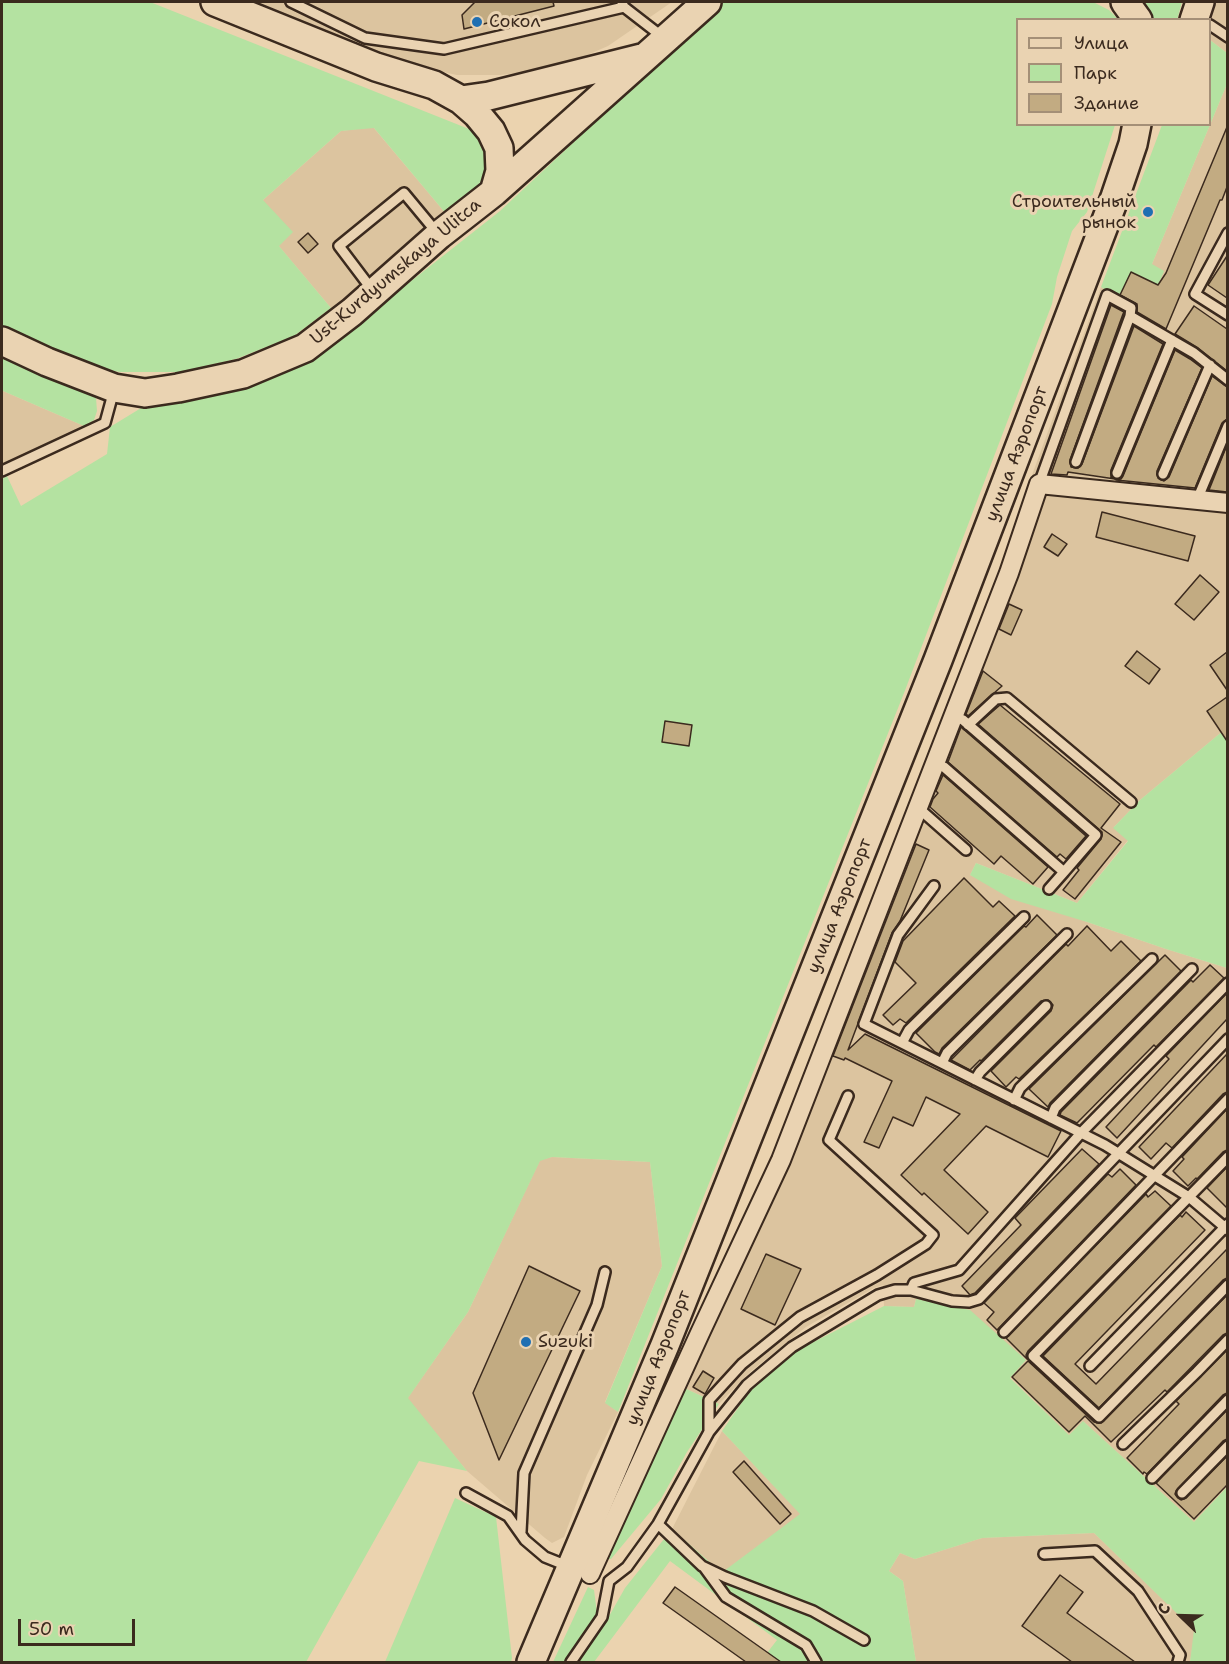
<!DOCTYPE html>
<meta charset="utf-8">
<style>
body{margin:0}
#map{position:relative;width:1229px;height:1664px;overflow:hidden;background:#ebd3af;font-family:"Shantell Sans",sans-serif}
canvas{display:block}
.frame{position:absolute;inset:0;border:3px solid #3b2a1e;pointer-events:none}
.legend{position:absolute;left:1016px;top:18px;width:195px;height:108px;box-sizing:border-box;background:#ead3b2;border:2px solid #a48f77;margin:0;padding:8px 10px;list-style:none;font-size:18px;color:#3b2a1e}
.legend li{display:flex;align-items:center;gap:12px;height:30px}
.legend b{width:30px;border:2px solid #a48f77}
.north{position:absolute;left:1151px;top:1586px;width:60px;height:60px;-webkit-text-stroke:4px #ead3b2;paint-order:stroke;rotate:293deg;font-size:16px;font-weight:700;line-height:24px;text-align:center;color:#3b2a1e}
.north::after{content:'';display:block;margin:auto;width:21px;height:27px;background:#3b2a1e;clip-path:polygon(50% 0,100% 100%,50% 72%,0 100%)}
.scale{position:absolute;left:18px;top:1619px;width:117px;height:27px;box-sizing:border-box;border:3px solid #3b2a1e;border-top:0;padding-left:8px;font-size:18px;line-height:21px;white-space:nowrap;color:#3b2a1e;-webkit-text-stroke:4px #ead3b2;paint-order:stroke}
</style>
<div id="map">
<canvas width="1229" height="1664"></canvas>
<div class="frame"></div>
<ul class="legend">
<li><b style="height:8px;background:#ead3b2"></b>Улица</li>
<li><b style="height:16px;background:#b4e2a1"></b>Парк</li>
<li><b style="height:16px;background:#c2ab82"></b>Здание</li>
</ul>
<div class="north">С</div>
<div class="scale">50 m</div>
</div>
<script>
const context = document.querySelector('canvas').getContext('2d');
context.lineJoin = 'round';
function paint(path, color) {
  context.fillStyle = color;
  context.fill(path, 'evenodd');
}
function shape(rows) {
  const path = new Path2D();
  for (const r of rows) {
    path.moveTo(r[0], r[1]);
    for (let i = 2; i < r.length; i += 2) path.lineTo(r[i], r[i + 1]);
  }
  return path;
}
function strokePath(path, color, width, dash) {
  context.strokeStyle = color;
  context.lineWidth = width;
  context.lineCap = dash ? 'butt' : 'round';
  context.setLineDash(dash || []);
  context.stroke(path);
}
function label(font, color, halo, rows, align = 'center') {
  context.font = font + ' "Shantell Sans",sans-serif';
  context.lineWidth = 6;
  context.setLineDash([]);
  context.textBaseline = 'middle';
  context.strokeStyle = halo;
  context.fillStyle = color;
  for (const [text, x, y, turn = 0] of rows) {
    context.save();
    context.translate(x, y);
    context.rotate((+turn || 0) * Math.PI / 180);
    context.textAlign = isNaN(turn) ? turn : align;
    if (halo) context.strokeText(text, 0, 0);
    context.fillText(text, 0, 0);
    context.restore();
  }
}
paint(shape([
 [239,2,672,2,608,46,585,56,543,70,500,75,457,75,419,67,377,55],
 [1209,2,1227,2,1227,53,1210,40,1210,20,1202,20],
 [1227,84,1227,728,1218,735,1140,800,1114,827,1128,840,1077,903,976,863,970,875,1087,922,1166,949,1227,968,1227,1487,1194,1522,1084,1422,1069,1435,1010,1377,1026,1360,916,1299,914,1307,884,1306,883,1285,874,1288,806,1327,750,1372,719,1404,682,1387,980,668,1028,486,1101,287,1139,311,1152,264],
 [373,127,447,215,331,308,278,245,263,200,341,131],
 [2,388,3,391,84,426,2,464],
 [552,1157,650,1162,662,1266,605,1402,618,1412,587,1475,564,1537,552,1543,545,1538,467,1471,407,1399,468,1312,540,1160],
 [722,1431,801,1514,724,1572,713,1565,672,1529],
 [1094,1533,1195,1630,1190,1662,916,1662,903,1581,889,1571,900,1553,915,1559,982,1538]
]), '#dcc49f');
paint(shape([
 [2,2,150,2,469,129,481,135,491,153,485,179,480,186,447,215,374,128,341,131,263,200,293,232,279,246,331,308,294,336,236,359,179,372,120,372,86,366,2,331],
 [724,2,1093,2,1109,10,1118,19,1018,20,1018,124,1115,125,1087,212,1072,231,1057,277,1052,304,904,693,618,1412,605,1403,662,1266,650,1162,552,1157,540,1161,468,1312,408,1398,467,1471,419,1461,306,1662,2,1662,2,479,7,476,21,506,107,454,110,427,146,405,308,360,382,304,500,211],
 [1145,2,1182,2,1177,20,1153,19],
 [1210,40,1227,53,1227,84,1152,264,1164,271,1159,283,1139,311,1101,287,1162,125,1210,124],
 [2,351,89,391,96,398,97,411,94,420,84,426,3,391,2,388],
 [1227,728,1227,968,1166,949,1087,922,1011,899,970,875,976,863,1077,903,1128,841,1113,828,1140,800,1218,735],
 [916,1299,970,1310,1026,1360,1010,1378,1069,1435,1083,1421,1194,1522,1227,1487,1228,1658,1224,1662,1190,1662,1194,1630,1094,1533,982,1538,915,1559,900,1553,889,1571,903,1581,916,1662,760,1662,777,1640,670,1561,594,1662,577,1662,608,1618,625,1588,672,1529,713,1565,724,1571,800,1514,722,1431,752,1388,794,1352,884,1306,914,1307],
 [682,1387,719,1404,687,1452,661,1499,611,1559,602,1559],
 [455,1498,496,1517,512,1658,511,1662,385,1662],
 [588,1587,594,1590,597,1613,566,1662,553,1662]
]), '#b4e2a1');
const building = shape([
 [475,2,553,2,554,6,464,29,462,15,475,2],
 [1227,127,1227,187,1222,200,1220,200,1166,329,1137,312,1137,304,1120,295,1131,272,1158,285,1166,273,1227,127],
 [308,233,318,244,308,253,298,242,308,233],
 [1227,256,1227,298,1208,285,1227,256],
 [1111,305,1124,312,1123,314,1070,460,1071,467,1078,468,1082,464,1134,326,1163,344,1111,470,1111,477,1115,479,1068,472,1067,475,1051,474,1111,305],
 [1194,306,1227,329,1227,371,1198,348,1175,334,1194,306],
 [1175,350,1190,359,1202,368,1157,471,1158,478,1164,481,1169,477,1212,376,1227,387,1227,419,1222,423,1195,488,1126,481,1116,480,1121,479,1123,476,1175,350],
 [1227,445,1227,492,1209,490,1227,445],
 [1102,512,1195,536,1188,561,1096,537,1102,512],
 [1052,534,1067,544,1058,556,1044,547,1052,534],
 [1200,575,1219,592,1194,620,1175,604,1200,575],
 [1009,604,1022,610,1011,635,999,629,1009,604],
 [1137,651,1160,669,1149,684,1125,666,1137,651],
 [1227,652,1227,690,1210,665,1227,652],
 [983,671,1002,686,968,716,966,714,983,671],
 [1227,697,1227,741,1207,711,1227,697],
 [1000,705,1120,804,1101,828,1121,842,1075,899,1063,890,1079,870,1077,868,1101,839,1102,832,978,724,1000,705],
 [665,721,692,725,689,746,662,742,665,721],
 [961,727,1086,836,1066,859,1060,854,1057,857,948,762,961,727],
 [943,775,1048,867,1033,884,1001,856,994,864,930,807,933,799,938,793,936,791,943,775],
 [916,844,929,850,900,921,892,933,848,1050,865,1034,1061,1131,1048,1157,986,1126,944,1170,988,1212,968,1234,924,1193,922,1195,901,1175,960,1114,926,1097,913,1126,893,1117,879,1148,864,1142,892,1081,845,1058,844,1060,833,1056,916,844],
 [964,878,993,907,999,901,1015,916,906,1023,900,1019,893,1025,883,1015,916,983,895,962,903,941,964,878],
 [1037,915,1057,935,942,1048,939,1054,935,1052,916,1033,1024,926,1026,927,1037,915],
 [1087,926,1111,951,1121,941,1141,961,1019,1079,1016,1077,1006,1087,991,1071,1051,1011,1053,1005,1048,1000,1041,1001,981,1061,980,1060,970,1070,951,1060,1066,944,1068,946,1087,926],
 [1165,955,1181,971,1050,1103,1048,1107,1029,1089,1165,955],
 [1210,965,1224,978,1156,1047,1154,1045,1077,1123,1060,1115,1061,1112,1191,980,1193,982,1210,965],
 [1227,993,1227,1019,1117,1138,1106,1127,1169,1059,1166,1056,1227,993],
 [1227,1054,1227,1092,1223,1094,1172,1148,1166,1143,1151,1159,1139,1147,1227,1054],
 [1227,1109,1227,1150,1223,1152,1197,1179,1196,1178,1188,1186,1173,1171,1184,1159,1182,1157,1227,1109],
 [1082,1149,1099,1164,975,1293,970,1295,962,1286,1021,1225,1015,1218,1082,1149],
 [1227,1167,1227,1208,1207,1188,1227,1167],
 [1120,1169,1136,1185,997,1330,987,1320,994,1312,984,1303,1108,1174,1112,1177,1120,1169],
 [1155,1191,1171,1206,1028,1351,1026,1355,1027,1359,1006,1338,1146,1194,1148,1197,1155,1191],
 [1186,1212,1205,1230,1075,1364,1096,1384,1227,1249,1227,1278,1223,1280,1099,1408,1043,1356,1180,1215,1182,1217,1186,1212],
 [766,1254,801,1269,775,1325,741,1309,766,1254],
 [529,1266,580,1291,499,1460,473,1393,529,1266],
 [1227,1295,1227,1333,1223,1335,1167,1392,1165,1390,1111,1442,1085,1416,1069,1432,1012,1377,1028,1361,1094,1422,1101,1423,1227,1295],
 [1227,1350,1227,1393,1223,1395,1147,1474,1144,1472,1143,1474,1127,1458,1179,1404,1176,1401,1227,1350],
 [703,1371,714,1378,705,1394,693,1387,703,1371],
 [1227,1410,1227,1439,1223,1441,1176,1491,1175,1494,1178,1498,1181,1500,1186,1498,1227,1456,1227,1485,1194,1519,1156,1483,1227,1410],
 [744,1461,791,1514,780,1524,733,1472,744,1461],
 [1060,1575,1083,1592,1067,1613,1135,1662,1072,1662,1022,1626,1060,1575],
 [675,1587,781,1662,746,1662,663,1603,675,1587]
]);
paint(building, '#c2ab82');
strokePath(building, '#3b2a1e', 1.5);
const service = shape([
 [291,2,365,38,444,49,624,7],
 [622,3,624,7,664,38],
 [1210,25,1228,37],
 [1228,233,1195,294,1228,315],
 [373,291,339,246,404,193,438,234],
 [1076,462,1130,316],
 [2,471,105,423,114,390],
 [1117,473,1172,340],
 [1163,474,1210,365],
 [1039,484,1107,295,1131,308,1130,316,1194,353,1228,380],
 [1197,500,1228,426],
 [968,725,996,699,1007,698,1131,802],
 [934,764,944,767,1064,872,1096,835,963,720,953,716],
 [916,810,924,813,966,850],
 [934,886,898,935,864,1024,1105,1145,1189,1197,1228,1230],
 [1049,889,1064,872],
 [902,1043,909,1030,1024,917],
 [942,1063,947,1053,1067,934],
 [975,1080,980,1072,1046,1006],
 [1014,1100,1020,1088,1152,959],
 [1051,1118,1055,1108,1192,969],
 [1228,1157,1033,1356,1099,1417,1228,1285],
 [911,1290,914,1283,959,1270,1081,1133,1228,983],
 [1004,1332,1228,1099],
 [1090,1366,1228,1224],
 [709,1432,709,1400,742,1364,800,1317,877,1275,926,1244,933,1235,829,1140,848,1096],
 [1123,1444,1197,1372,1228,1340],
 [1152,1478,1228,1400],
 [466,1493,508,1516,525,1540,545,1557,570,1567],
 [1182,1493,1228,1446],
 [658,1524,702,1566,725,1577,813,1611,864,1640],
 [521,1532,524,1473,597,1305,605,1272],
 [1044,1554,1095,1551,1138,1591,1180,1655,1178,1662],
 [704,1567,726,1597,806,1645,816,1662],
 [571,1662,602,1617,609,1581,627,1567,658,1524,709,1432,747,1385,792,1347,878,1295,895,1290,911,1290,952,1301,969,1302,979,1299,1228,1039]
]);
const minor = shape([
 [590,1574,700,1333,781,1160,1009,573,1039,484,1228,503]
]);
const primary = shape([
 [215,2,376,67,434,85,461,100,477,114,491,131,499,148,500,171,494,192],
 [1125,2,1138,20],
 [1194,20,1200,2],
 [461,100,489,96,641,58],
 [2,341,47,362,114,388,145,393,178,388,243,374,305,348,352,312,439,235,494,192,707,2],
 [531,1662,665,1345,938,660,1115,197,1133,144,1137,124]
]);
strokePath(service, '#3b2a1e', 14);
strokePath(minor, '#3b2a1e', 22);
strokePath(primary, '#3b2a1e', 32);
strokePath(service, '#ead3b2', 9);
strokePath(minor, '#ead3b2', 18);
strokePath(primary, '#ead3b2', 27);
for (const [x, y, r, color] of [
 [477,22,6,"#1f6fb2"],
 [1148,212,6,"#1f6fb2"],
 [526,1342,6,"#1f6fb2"]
]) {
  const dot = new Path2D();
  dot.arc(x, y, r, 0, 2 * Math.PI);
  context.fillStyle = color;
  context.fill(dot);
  strokePath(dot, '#ead3b2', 2);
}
label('18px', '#3b2a1e', '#ead3b2', [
 ["Сокол",489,22],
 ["Строительный",1136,202,"right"],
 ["рынок",1136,223,"right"],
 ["Suzuki",538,1342]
], 'left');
label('18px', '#3b2a1e', '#ead3b2', [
 ["Ust-Kurdyumskaya Ulitca",396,272,-40],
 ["улица Аэропорт",1017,454,-69],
 ["улица Аэропорт",840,906,-68],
 ["улица Аэропорт",659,1358,-68]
]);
</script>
